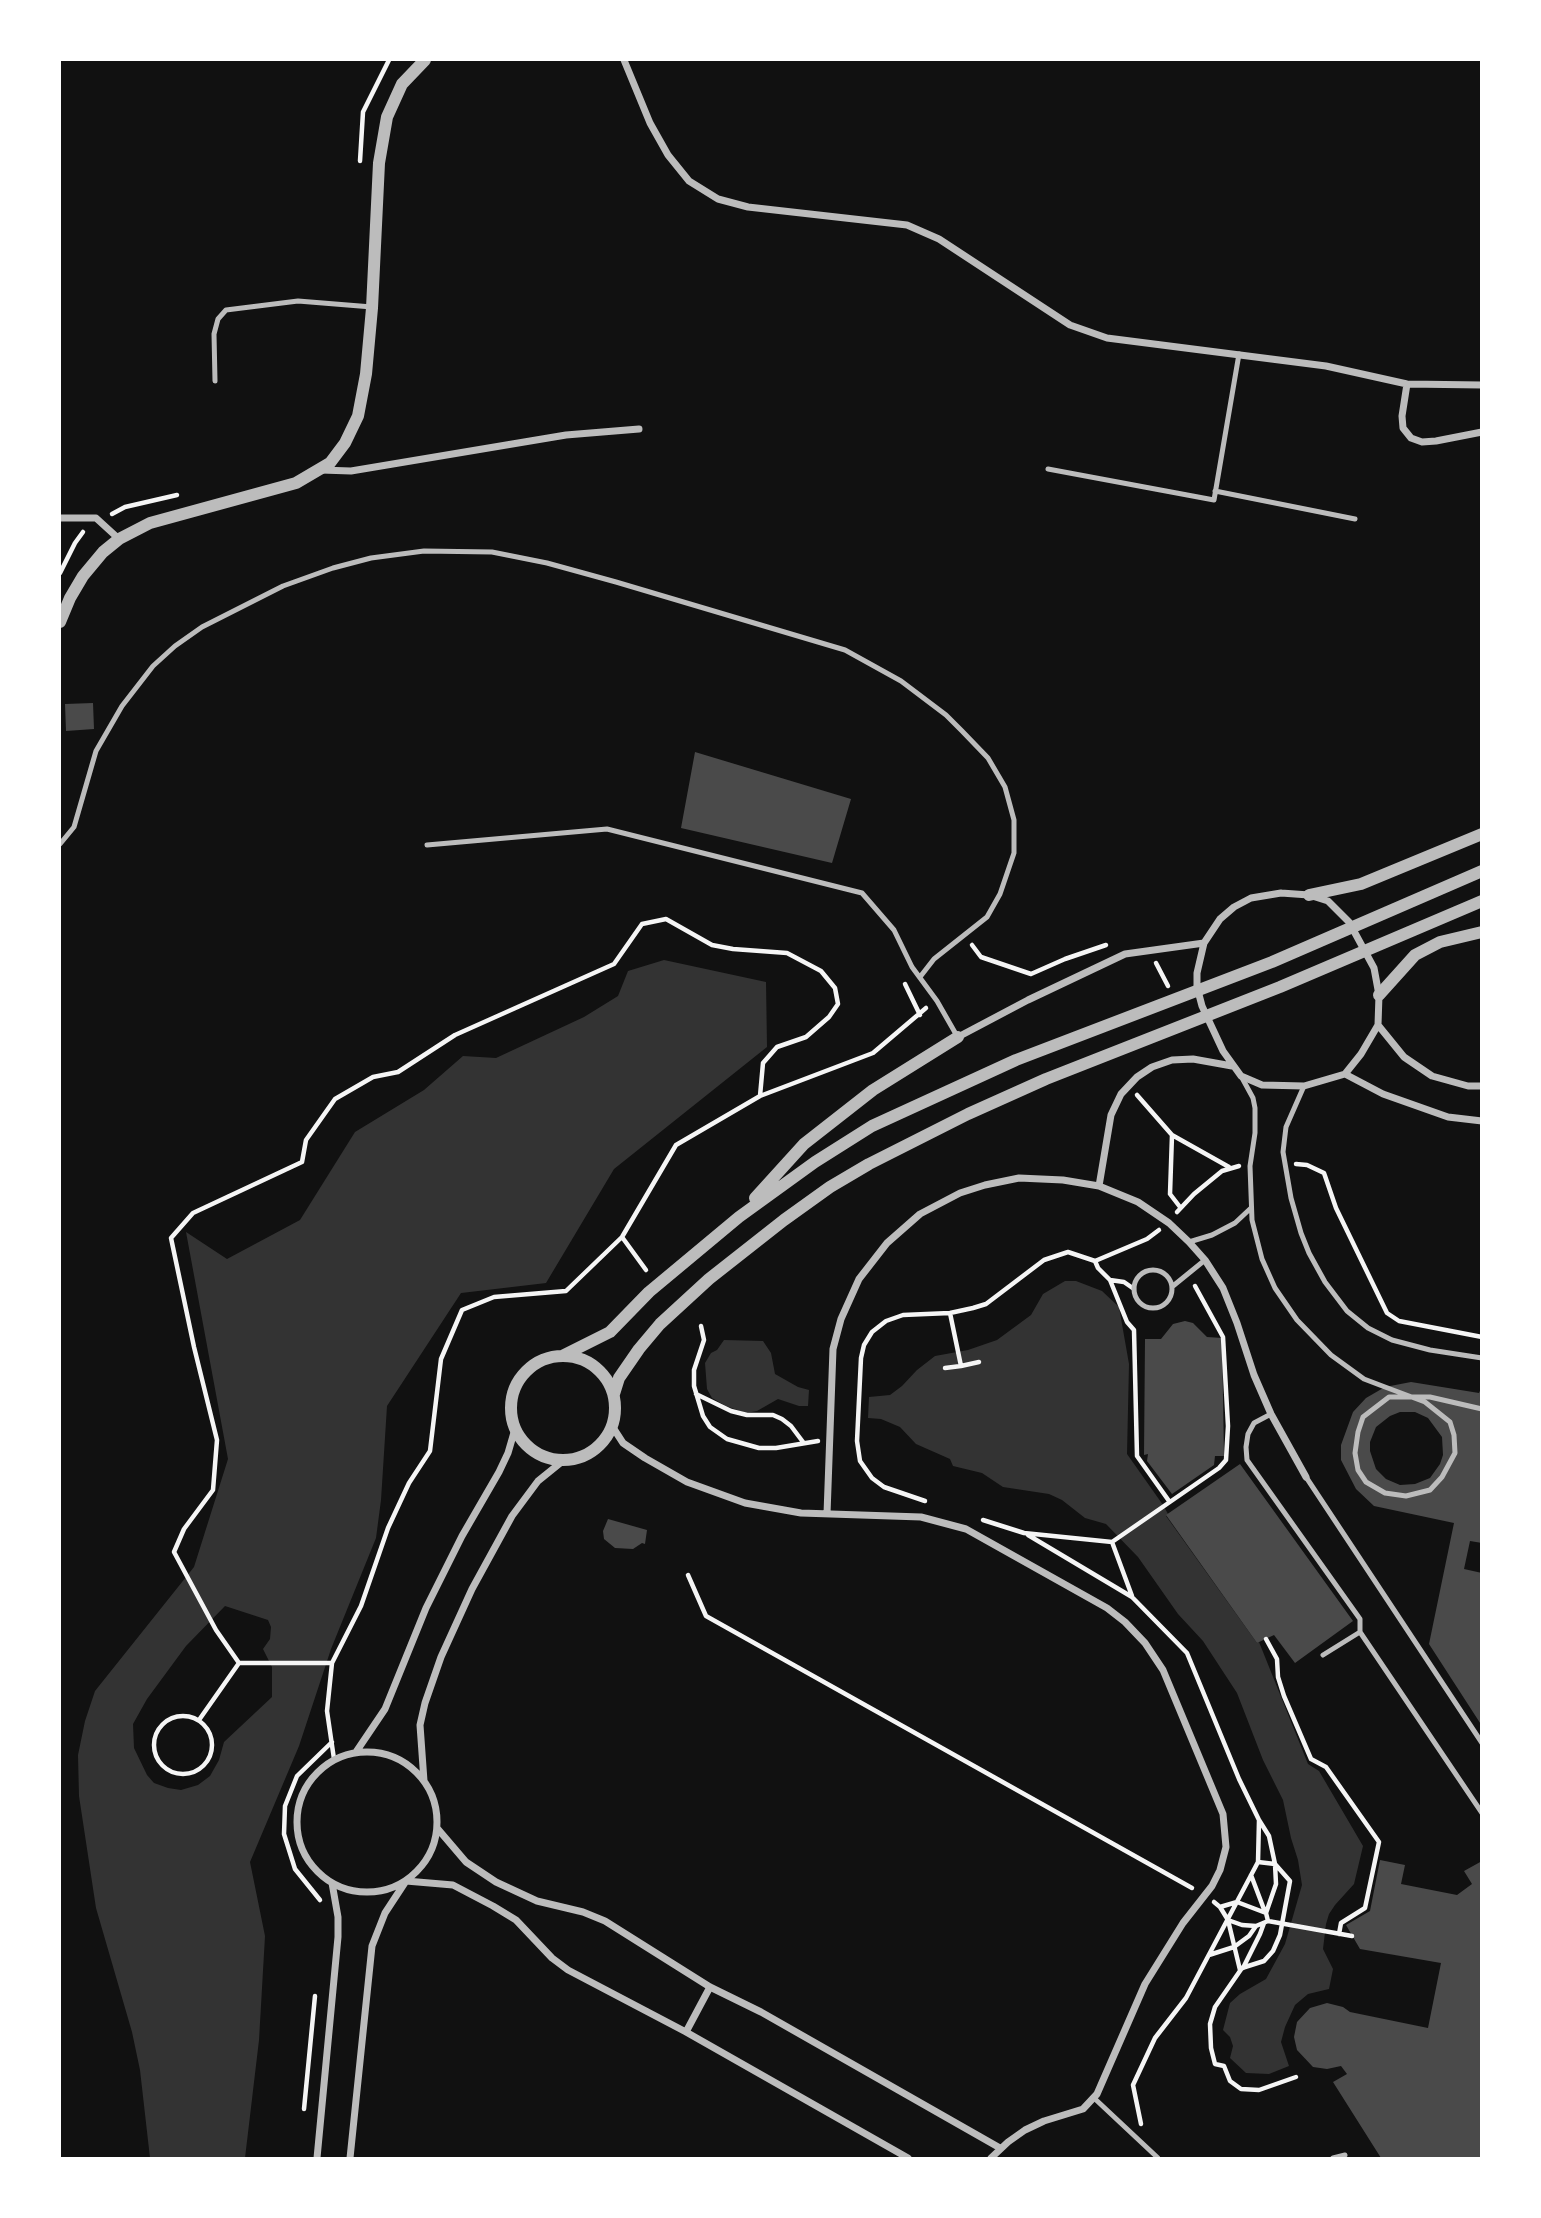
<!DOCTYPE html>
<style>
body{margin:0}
#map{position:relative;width:1541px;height:2218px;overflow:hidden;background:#111;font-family:Signika,sans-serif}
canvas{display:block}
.frame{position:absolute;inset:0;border:61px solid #fff;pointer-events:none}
</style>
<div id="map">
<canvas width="1541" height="2218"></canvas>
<div class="frame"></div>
</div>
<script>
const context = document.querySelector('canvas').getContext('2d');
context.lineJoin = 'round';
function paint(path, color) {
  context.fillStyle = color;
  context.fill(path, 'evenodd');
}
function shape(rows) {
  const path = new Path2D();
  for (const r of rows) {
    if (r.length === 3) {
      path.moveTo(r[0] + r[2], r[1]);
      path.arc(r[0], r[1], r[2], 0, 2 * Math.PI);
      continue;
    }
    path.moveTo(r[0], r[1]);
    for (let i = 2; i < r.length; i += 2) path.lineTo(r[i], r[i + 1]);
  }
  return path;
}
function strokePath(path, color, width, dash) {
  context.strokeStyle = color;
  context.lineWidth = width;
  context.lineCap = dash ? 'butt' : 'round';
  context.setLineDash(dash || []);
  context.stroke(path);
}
paint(shape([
 [664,960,766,982,767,1047,614,1169,546,1283,461,1293,387,1406,381,1500,376,1538,331,1649,299,1746,250,1862,265,1936,259,2040,245,2158,150,2158,140,2070,132,2032,96,1908,79,1796,78,1755,85,1721,95,1691,194,1567,228,1459,186,1232,227,1259,300,1220,355,1132,424,1090,463,1056,496,1058,584,1017,618,996,628,971],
 [225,1606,268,1620,271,1627,270,1639,263,1649,272,1667,272,1697,224,1742,219,1760,210,1776,198,1785,181,1790,168,1788,154,1783,147,1775,134,1748,133,1724,147,1699,186,1646],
 [1065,1281,1076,1281,1102,1291,1119,1307,1129,1364,1127,1454,1163,1505,1168,1514,1166,1516,1257,1643,1259,1642,1308,1764,1319,1771,1363,1846,1354,1884,1335,1905,1329,1914,1326,1924,1323,1949,1333,1969,1329,1989,1308,1994,1295,2005,1285,2027,1281,2042,1289,2066,1269,2074,1246,2073,1230,2058,1233,2046,1230,2037,1223,2030,1230,2003,1240,1994,1266,1979,1285,1944,1302,1885,1298,1860,1291,1838,1283,1800,1263,1760,1237,1693,1203,1641,1178,1614,1138,1557,1106,1524,1085,1518,1062,1500,1049,1494,1003,1487,982,1473,953,1466,950,1459,916,1444,900,1427,881,1419,868,1418,869,1397,890,1395,902,1386,917,1370,935,1356,968,1350,997,1340,1031,1315,1043,1294],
 [724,1340,763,1341,771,1353,775,1374,798,1387,809,1390,808,1406,799,1406,778,1399,757,1411,746,1413,726,1406,712,1398,707,1389,705,1363,711,1353,717,1350]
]), '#333');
paint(shape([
 [93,703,94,729,66,731,65,704],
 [695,752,851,799,832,863,681,828],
 [1185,1321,1193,1323,1207,1337,1222,1338,1224,1456,1215,1456,1214,1465,1172,1494,1147,1461,1148,1454,1144,1455,1145,1339,1161,1339,1173,1324],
 [1411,1382,1479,1393,1482,1386,1482,1543,1470,1541,1464,1569,1482,1573,1482,1726,1429,1644,1454,1523,1374,1506,1356,1489,1341,1460,1341,1445,1353,1412,1366,1398,1385,1387],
 [1400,1412,1415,1412,1428,1418,1442,1437,1443,1455,1440,1464,1430,1478,1415,1484,1400,1485,1386,1479,1376,1469,1370,1451,1370,1442,1376,1427,1390,1416],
 [1240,1464,1353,1621,1295,1663,1274,1635,1257,1643,1166,1515],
 [608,1519,647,1530,645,1544,642,1543,633,1549,615,1548,604,1539,603,1531],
 [1380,1860,1405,1865,1401,1884,1457,1895,1472,1884,1464,1871,1482,1861,1482,2158,1381,2158,1333,2082,1347,2074,1341,2066,1327,2069,1313,2067,1297,2050,1294,2037,1297,2022,1310,2008,1327,2003,1343,2007,1350,2012,1428,2028,1441,1963,1360,1949,1346,1925,1370,1911]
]), '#4a4a4a');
strokePath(shape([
 [360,161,363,112,389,60],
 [112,514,125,507,177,495],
 [60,573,75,543,83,532],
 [972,945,981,957,1031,974,1065,959,1106,945],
 [1156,963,1168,986],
 [905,984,920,1015],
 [1137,1095,1172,1135,1170,1194,1180,1207],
 [1172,1135,1229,1167],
 [1296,1164,1307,1165,1324,1173,1336,1208,1387,1313,1399,1321,1482,1337],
 [1177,1212,1194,1194,1222,1171,1239,1166],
 [622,1237,646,1270],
 [1095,1261,1098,1268,1110,1280,1124,1282,1134,1289],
 [1110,1280,1127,1322,1134,1330,1137,1456,1169,1501],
 [701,1326,704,1340,694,1370,694,1386,703,1416,710,1427,727,1439,759,1448,776,1448,818,1441],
 [961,1366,979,1362],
 [945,1368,961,1366,950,1313],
 [696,1394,731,1411,747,1415,773,1415,782,1419,791,1426,803,1442],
 [925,1501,884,1487,872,1478,860,1461,857,1441,861,1358,864,1345,872,1332,886,1321,903,1315,950,1313,973,1308,986,1304,1044,1260,1068,1252,1095,1261,1147,1239,1159,1230],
 [983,1520,1024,1533,1112,1542,1219,1468,1226,1460,1228,1426,1223,1337,1195,1286],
 [1028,1535,1132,1597,1187,1653,1239,1779,1259,1820,1258,1862,1186,1998,1155,2038,1133,2085,1141,2124],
 [1112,1542,1132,1596],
 [688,1575,706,1616,1192,1888],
 [1266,1639,1277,1659,1278,1677,1284,1696,1311,1759,1326,1767,1379,1842,1365,1908,1341,1923,1339,1934],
 [332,1663,239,1663,216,1630,174,1552,184,1529,213,1490,217,1440,194,1347,171,1238,193,1213,302,1162,306,1140,335,1099,373,1077,398,1072,455,1035,614,964,642,924,666,919,712,945,733,949,787,953,821,971,835,988,838,1004,829,1017,806,1037,777,1047,763,1063,760,1096],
 [183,1745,29],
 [199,1720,239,1663],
 [334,1759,327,1711,332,1663,361,1606,388,1528,409,1483,430,1451,441,1359,462,1310,494,1297,566,1291,622,1237,676,1145,760,1096,873,1053,926,1008],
 [1259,1820,1269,1836,1275,1864,1276,1884,1266,1913],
 [1258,1862,1275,1864,1290,1881,1280,1935,1273,1951,1264,1961,1242,1968,1215,2007,1210,2024,1211,2048,1215,2064,1224,2066,1230,2081,1241,2089,1259,2090,1296,2077],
 [1251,1875,1265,1912],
 [320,1900,295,1869,284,1834,285,1806,297,1776,332,1742],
 [1214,1902,1220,1907,1228,1920,1242,1925,1256,1926,1268,1921,1352,1936],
 [1220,1907,1237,1902,1266,1913,1268,1921],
 [1228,1920,1240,1970],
 [1209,1955,1234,1947,1249,1936,1256,1926],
 [1243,1968,1260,1934,1264,1923],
 [304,2109,315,1996]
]), '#f5f5f5', 4.5);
strokePath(shape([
 [215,381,214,334,218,319,226,310,298,301,372,307],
 [1048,469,1214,500,1239,354],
 [1215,491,1355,519],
 [60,844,74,827,96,751,122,706,153,666,175,646,202,627,283,586,333,568,371,558,424,551,492,552,547,563,616,582,845,650,901,681,946,715,962,731,988,758,1005,787,1014,820,1014,853,1000,894,987,917,934,959,920,977],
 [427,845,607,829,862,893,894,930,912,967,937,1001,957,1036],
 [1241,1076,1253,1098,1255,1108,1255,1133,1250,1166,1252,1220,1262,1259,1275,1288,1297,1320,1331,1355,1364,1379,1385,1387,1425,1402,1450,1422,1454,1435,1455,1453,1442,1477,1430,1490,1406,1496,1385,1493,1366,1482,1358,1470,1355,1453,1358,1432,1363,1417,1389,1397,1430,1397,1482,1409],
 [1304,1086,1286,1127,1283,1152,1291,1198,1301,1233,1309,1253,1325,1282,1347,1311,1368,1328,1392,1340,1430,1350,1482,1358],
 [1189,1242,1212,1235,1235,1223,1251,1208],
 [1153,1289,19],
 [1173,1286,1205,1260],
 [1271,1414,1254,1423,1248,1434,1246,1447,1247,1460,1360,1619,1360,1632,1482,1813],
 [1306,1477,1482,1743],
 [1323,1655,1360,1632],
 [1094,2098,1158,2158],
 [1333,2158,1345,2155]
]), '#bcbcbc', 5);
strokePath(shape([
 [624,60,650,123,668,155,689,181,718,199,748,207,907,225,939,239,1070,325,1107,338,1326,366,1407,384,1482,385],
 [1407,384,1402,416,1403,428,1411,438,1422,442,1436,441,1482,432],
 [321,470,351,471,566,435,639,429],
 [60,518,96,518,119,539],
 [1281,893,1309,895,1328,901,1349,922,1374,968,1379,995,1378,1025,1361,1054,1345,1074,1304,1086,1262,1085,1241,1076,1223,1051,1202,1006,1197,987,1197,973,1204,943,1220,919,1234,907,1251,898,1281,893],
 [1378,1025,1404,1057,1432,1076,1468,1086,1482,1086],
 [958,1037,1028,1000,1125,954,1204,943],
 [1345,1074,1383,1094,1448,1117,1482,1121],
 [1099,1186,1111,1115,1121,1094,1137,1077,1152,1067,1172,1060,1193,1059,1232,1066],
 [612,1426,623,1443,645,1458,687,1482,745,1503,801,1513,921,1517,966,1529,1107,1608,1125,1622,1145,1643,1163,1670,1223,1814,1226,1847,1220,1870,1212,1886,1183,1923,1145,1984,1097,2094,1083,2109,1044,2121,1025,2130,1008,2142,991,2158],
 [827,1514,833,1349,841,1319,859,1279,887,1243,920,1214,960,1193,985,1185,1019,1178,1063,1180,1099,1186,1138,1202,1169,1223,1189,1242,1205,1260,1223,1288,1237,1323,1254,1375,1271,1414,1306,1477],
 [367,1822,70],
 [356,1752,385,1709,426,1608,462,1536,499,1472,508,1453,515,1429],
 [424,1781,420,1725,425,1703,441,1657,472,1589,512,1516,538,1481,564,1460],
 [437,1828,466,1862,496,1882,537,1901,583,1912,605,1921,710,1987,761,2012,1000,2148],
 [686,2032,710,1987],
 [317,2158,338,1937,338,1917,332,1883],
 [350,2158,372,1946,385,1913,406,1881,453,1885,493,1906,516,1920,552,1958,568,1970,686,2032,908,2158]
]), '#bcbcbc', 7);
strokePath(shape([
 [60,622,70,598,83,576,103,552,119,539,150,523,296,483,330,463,345,443,358,416,366,374,372,308,379,163,387,117,402,84,425,60],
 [1309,895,1361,884,1482,834],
 [1379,995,1415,955,1440,942,1482,932],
 [755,1198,804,1144,873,1090,958,1037],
 [563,1408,52],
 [562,1356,610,1332,649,1292,739,1217,815,1162,872,1126,1016,1060,1272,962,1482,871],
 [614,1394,619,1378,639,1349,660,1324,709,1279,784,1220,830,1187,869,1164,968,1114,1046,1079,1280,987,1482,901]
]), '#bcbcbc', 12);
</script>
